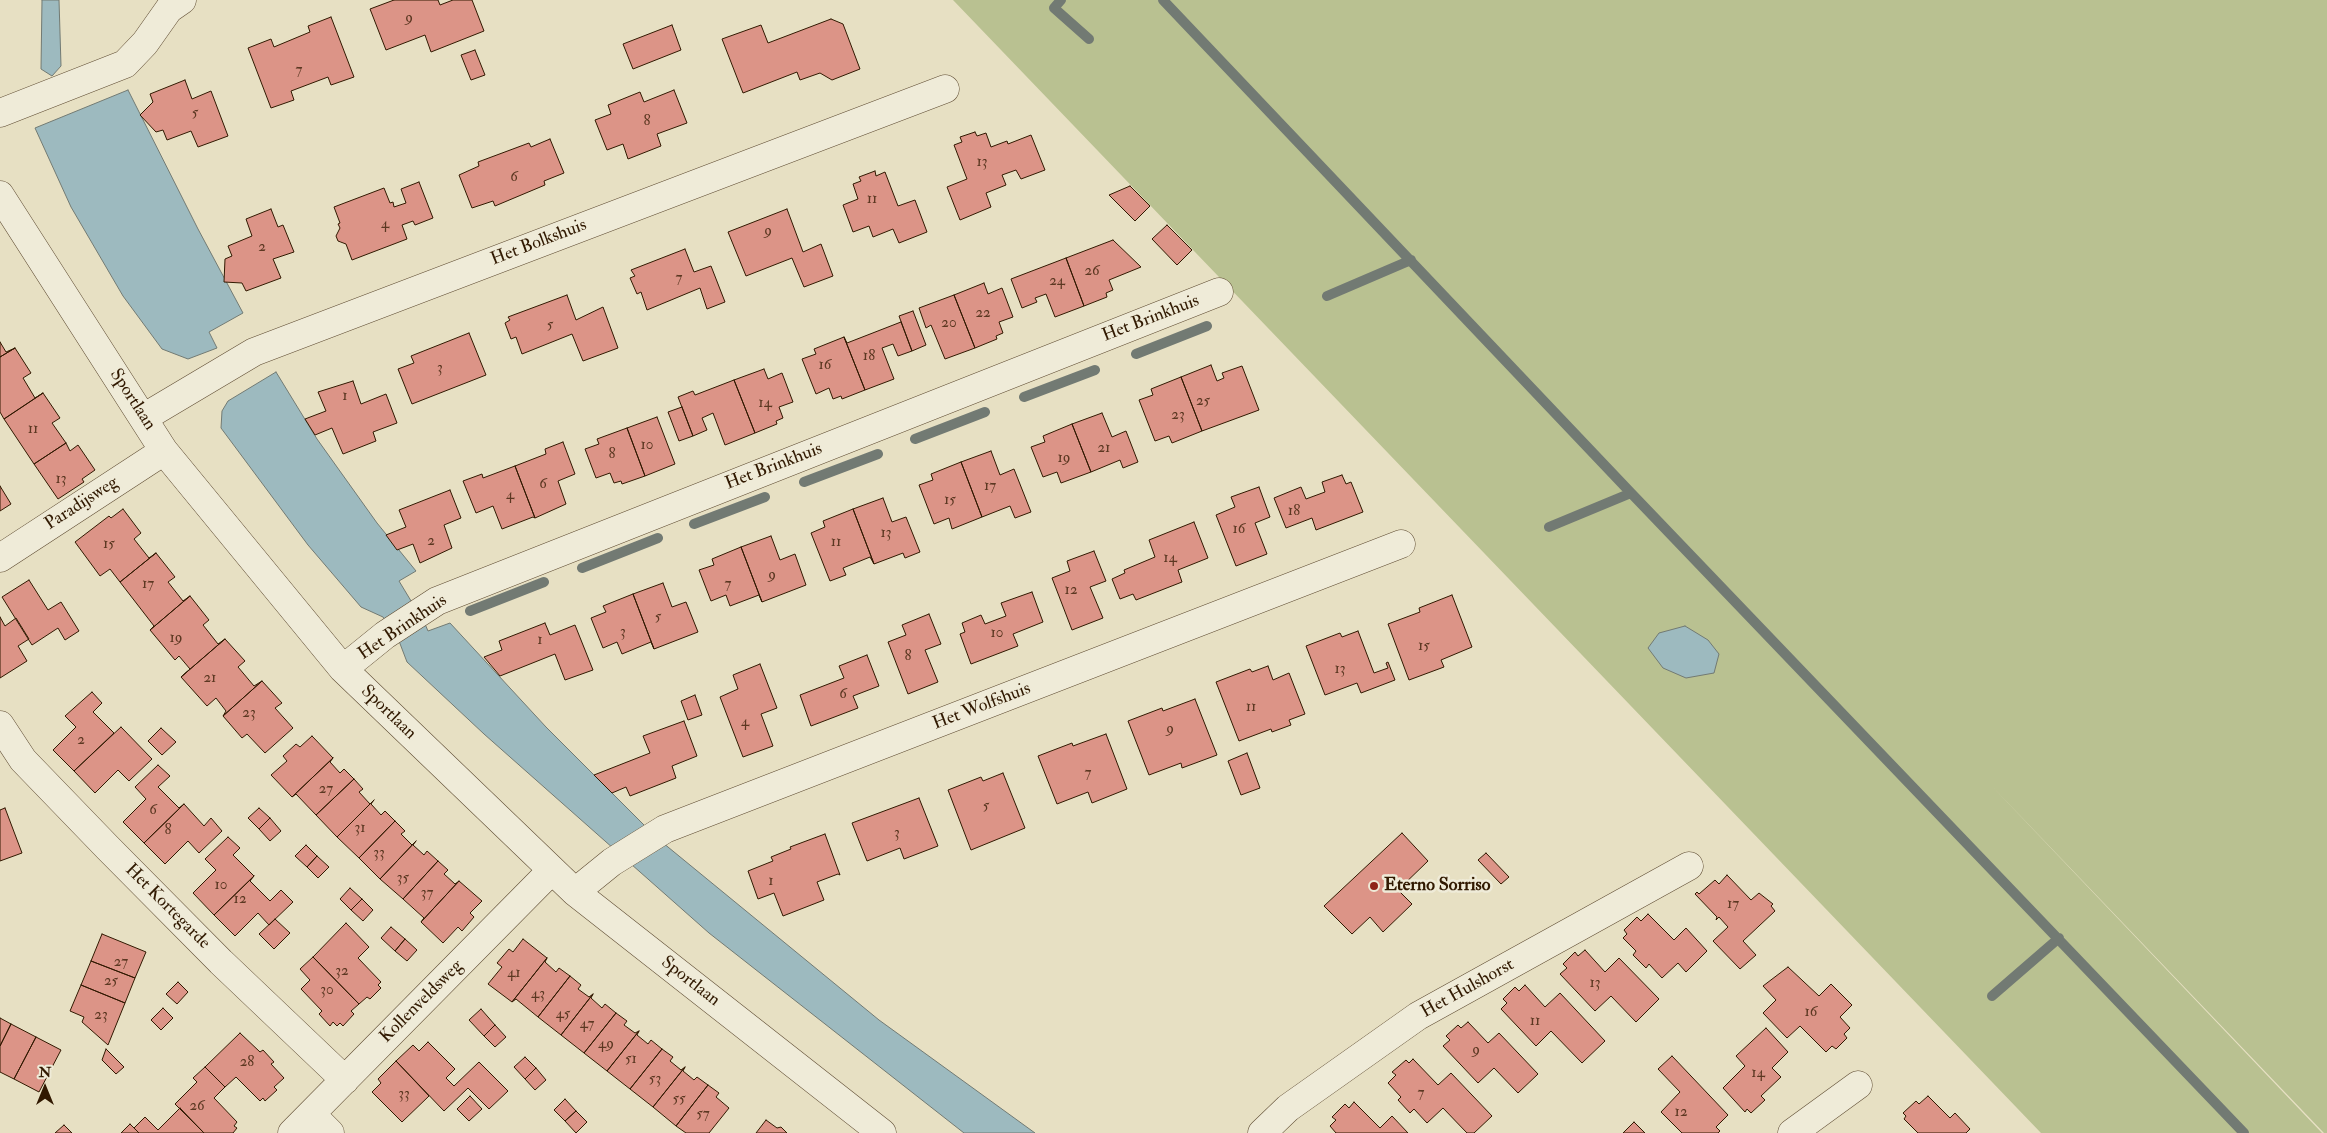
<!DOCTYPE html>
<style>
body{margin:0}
#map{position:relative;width:2327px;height:1133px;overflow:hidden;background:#e7e0c3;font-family:"IM FELL Double Pica",serif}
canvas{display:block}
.north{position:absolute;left:20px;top:1063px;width:50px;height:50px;-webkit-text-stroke:4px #efebd8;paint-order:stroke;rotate:0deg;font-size:14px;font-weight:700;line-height:20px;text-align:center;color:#311901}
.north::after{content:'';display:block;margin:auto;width:18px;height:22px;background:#311901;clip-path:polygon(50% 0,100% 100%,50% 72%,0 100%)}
</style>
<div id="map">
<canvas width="2327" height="1133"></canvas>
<div class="north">N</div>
</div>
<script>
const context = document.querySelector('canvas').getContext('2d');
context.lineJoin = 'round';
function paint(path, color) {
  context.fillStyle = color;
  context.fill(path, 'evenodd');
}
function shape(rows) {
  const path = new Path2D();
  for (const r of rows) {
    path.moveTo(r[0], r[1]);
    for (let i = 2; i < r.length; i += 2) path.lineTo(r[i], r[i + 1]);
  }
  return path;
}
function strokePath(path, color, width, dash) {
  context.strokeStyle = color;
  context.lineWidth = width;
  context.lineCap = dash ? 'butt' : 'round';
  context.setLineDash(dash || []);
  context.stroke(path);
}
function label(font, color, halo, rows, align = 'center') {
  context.font = font + ' "IM FELL Double Pica",serif';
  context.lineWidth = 5;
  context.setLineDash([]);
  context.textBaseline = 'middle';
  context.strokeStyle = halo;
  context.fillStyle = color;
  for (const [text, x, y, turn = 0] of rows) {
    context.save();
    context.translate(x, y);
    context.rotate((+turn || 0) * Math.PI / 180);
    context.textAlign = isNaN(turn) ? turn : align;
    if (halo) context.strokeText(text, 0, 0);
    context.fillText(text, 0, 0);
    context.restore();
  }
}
paint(shape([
 [953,0,2327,0,2327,1133,2324,1133,1987,781,2322,1133,2041,1133]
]), '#b9c191');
const water = shape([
 [42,0,59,0,61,66,52,76,41,69,42,0],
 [128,90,198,229,243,313,209,332,217,348,188,359,162,349,123,296,71,207,35,128,128,90],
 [276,372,317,439,377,523,416,571,399,581,425,624,428,631,450,623,546,727,657,838,879,1020,1035,1133,964,1133,709,933,484,734,407,662,399,641,383,617,361,607,308,545,221,428,222,411,228,401,276,372],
 [1685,626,1708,640,1719,654,1714,673,1686,678,1663,668,1648,648,1659,633,1685,626]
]);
paint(water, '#9dbabf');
strokePath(water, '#727a73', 1);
strokePath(shape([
 [1061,0,1054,8,1089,39],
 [1163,0,1631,493,2244,1133],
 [1327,296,1411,260],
 [1136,354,1207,326],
 [1024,397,1095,370],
 [915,439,985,412],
 [804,482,878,454],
 [694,524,765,497],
 [1549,527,1631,493],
 [582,568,658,538],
 [470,611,544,582],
 [1992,996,2059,938]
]), '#727a73', 10);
const building = shape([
 [394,0,438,0,440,5,453,0,472,0,484,31,431,52,425,35,386,50,370,9,394,0],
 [331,17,354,77,331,85,328,77,291,91,294,100,271,108,248,48,271,39,274,47,310,32,308,26,331,17],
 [831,19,843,24,860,69,832,80,820,73,800,80,797,72,743,93,722,39,761,25,768,43,831,19],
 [672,25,681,50,633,69,623,44,672,25],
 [475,50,485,75,471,80,461,55,475,50],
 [185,80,192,99,211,91,228,136,198,147,191,131,167,140,163,130,156,132,140,115,153,102,150,94,185,80],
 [674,90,687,123,657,134,661,146,628,159,623,144,607,150,595,120,611,114,608,105,640,92,644,102,674,90],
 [975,132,977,136,986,133,991,147,1007,141,1008,144,1031,135,1045,170,1021,179,1016,170,1002,175,1006,185,986,193,991,207,960,220,947,187,967,179,954,145,962,142,960,137,975,132],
 [550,139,564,173,544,181,545,185,495,206,493,201,472,208,459,175,479,166,478,162,529,143,531,147,550,139],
 [875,171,876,176,885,172,898,206,915,200,927,232,899,243,893,229,873,237,869,226,853,232,843,205,858,199,853,184,861,181,859,177,875,171],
 [419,182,433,218,415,225,413,221,402,225,407,239,352,260,346,244,338,241,336,236,340,228,338,224,340,223,334,207,384,188,390,203,393,202,394,207,406,203,401,189,419,182],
 [1130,186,1150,206,1135,221,1109,195,1130,186],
 [271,209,278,227,283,225,294,252,273,259,281,278,246,291,242,283,224,282,225,259,232,256,228,246,252,236,246,219,271,209],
 [787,209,803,252,821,244,833,276,804,287,792,258,746,276,728,232,787,209],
 [1167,225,1192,250,1177,265,1152,239,1167,225],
 [1113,240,1141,267,1109,280,1113,290,1106,293,1107,297,1084,306,1066,258,1113,240],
 [685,249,694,272,711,266,725,302,707,309,700,288,647,310,641,292,637,294,630,278,635,276,631,270,685,249],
 [1066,258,1084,306,1055,317,1046,294,1035,298,1037,302,1022,308,1011,279,1066,258],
 [984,283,988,294,1002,288,1013,317,999,322,1003,333,996,336,997,339,975,348,954,295,984,283],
 [567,295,576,320,603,307,618,348,583,361,572,334,522,354,516,337,511,339,505,323,510,320,508,317,567,295],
 [954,295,975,348,945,359,931,325,926,328,919,308,954,295],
 [913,311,926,345,912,351,899,316,913,311],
 [901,322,912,351,898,356,893,344,882,348,894,379,865,390,844,337,847,343,901,322],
 [469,333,486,375,412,404,398,369,414,363,411,356,469,333],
 [844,337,865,390,842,399,841,396,833,399,829,388,816,394,802,359,816,354,814,349,844,337],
 [0,342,6,352,15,348,0,357,0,342],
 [15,348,31,373,23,378,35,398,43,393,4,419,0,412,0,357,15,348],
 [1211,365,1217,381,1224,378,1222,373,1242,366,1259,410,1202,431,1181,377,1211,365],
 [764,369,768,379,782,373,793,402,779,407,783,418,776,421,777,424,755,433,734,380,764,369],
 [1181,377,1202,431,1172,443,1169,436,1155,441,1139,400,1153,395,1151,389,1181,377],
 [734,380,755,433,725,445,713,413,702,418,707,430,693,436,678,397,693,391,695,395,734,380],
 [353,381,361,404,386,394,397,423,373,432,376,441,343,454,332,428,315,435,305,419,326,411,318,392,353,381],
 [43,393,60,418,52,423,66,443,34,464,4,419,43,393],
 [682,407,693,436,679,441,668,412,682,407],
 [1102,413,1112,437,1126,431,1138,462,1123,468,1120,460,1091,472,1072,424,1102,413],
 [657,417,675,464,645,476,627,428,657,417],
 [1072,424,1091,472,1061,483,1057,472,1043,477,1031,447,1045,442,1043,436,1072,424],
 [627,428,645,476,622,484,621,481,614,483,610,473,596,478,585,449,599,444,597,439,627,428],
 [563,442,575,474,558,481,566,504,535,518,515,466,546,454,545,449,563,442],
 [66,443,70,451,78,445,95,470,82,479,84,482,58,499,34,464,66,443],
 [991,451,1000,475,1014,469,1031,512,1015,518,1010,506,982,517,961,462,991,451],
 [961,462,982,517,952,529,949,518,934,524,919,485,933,480,931,474,961,462],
 [515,466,535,518,533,517,502,529,493,506,476,513,463,481,482,474,483,478,515,466],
 [1342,475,1346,484,1351,482,1363,512,1316,530,1312,518,1286,528,1274,498,1301,487,1306,499,1325,492,1322,482,1342,475],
 [0,486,11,504,0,511,0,486],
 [1259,487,1270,517,1255,523,1267,554,1236,566,1216,515,1235,507,1231,497,1259,487],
 [450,490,461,518,444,525,452,548,420,563,413,544,397,550,386,535,406,527,399,510,450,490],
 [883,498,892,522,906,517,920,552,905,558,903,553,874,564,853,509,883,498],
 [123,509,141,533,134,539,149,558,156,553,120,582,110,569,100,576,75,542,109,516,111,518,123,509],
 [853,509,874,564,870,557,843,568,846,575,830,581,811,533,825,527,823,521,853,509],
 [1194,522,1208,558,1178,570,1182,582,1136,600,1133,594,1120,599,1112,579,1125,573,1124,570,1155,557,1149,540,1194,522],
 [771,536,780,560,795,554,806,585,762,602,741,547,771,536],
 [741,547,762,602,759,595,730,606,726,595,711,601,699,570,714,565,712,559,741,547],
 [1094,551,1106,581,1090,587,1103,618,1072,630,1052,578,1070,571,1067,561,1094,551],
 [156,553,175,577,168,582,183,601,190,596,150,630,154,626,120,582,156,553],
 [29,580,48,610,61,602,79,631,65,640,58,628,32,645,2,597,29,580],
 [663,583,672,607,686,602,698,632,654,649,633,594,663,583],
 [1032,592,1043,622,1013,634,1018,646,971,664,960,634,965,632,962,623,981,615,985,624,1006,616,1001,603,1032,592],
 [633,594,654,649,651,642,622,654,617,642,603,648,591,618,606,612,603,606,633,594],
 [1452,595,1472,647,1441,660,1444,667,1409,680,1388,624,1420,612,1419,608,1452,595],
 [190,596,209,620,203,625,218,644,225,639,181,677,190,669,179,656,175,660,150,630,190,596],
 [929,614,941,644,925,650,938,682,908,694,888,642,906,635,902,625,929,614],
 [0,617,5,626,16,618,29,639,18,646,27,661,0,678,0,617],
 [545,623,550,635,575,625,593,670,565,680,555,654,500,676,484,657,502,650,499,641,545,623],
 [1358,631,1374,673,1388,668,1386,663,1388,662,1395,680,1361,693,1357,683,1325,695,1306,646,1340,633,1342,637,1358,631],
 [225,639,245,661,238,667,254,686,262,681,223,716,226,711,216,698,207,706,181,677,225,639],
 [867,655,879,686,853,696,858,708,811,726,800,695,844,678,839,666,867,655],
 [760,664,777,708,761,714,773,746,743,757,720,697,738,689,733,675,760,664],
 [1268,666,1273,680,1289,673,1305,714,1289,720,1291,725,1272,732,1271,729,1239,741,1216,682,1250,669,1252,672,1268,666],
 [262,681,282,703,275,708,293,728,265,753,247,734,242,738,223,716,262,681],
 [92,692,102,703,93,712,114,733,74,771,53,750,76,727,65,716,92,692],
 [695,695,702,715,688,720,681,701,695,695],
 [1195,699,1217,755,1182,768,1181,763,1149,775,1128,721,1162,708,1163,711,1195,699],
 [684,721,697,756,672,766,676,778,630,796,626,787,612,793,594,775,650,753,643,736,684,721],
 [121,727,152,759,129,781,118,770,95,793,74,771,121,727],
 [161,728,176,742,162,755,148,741,161,728],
 [1106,734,1127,789,1092,803,1088,792,1057,804,1038,756,1072,743,1073,746,1106,734],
 [312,736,333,758,292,797,271,775,287,761,283,756,296,744,300,747,312,736],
 [1247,753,1260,788,1241,795,1228,761,1247,753],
 [333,758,330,762,340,773,344,769,354,779,316,815,296,794,292,797,333,758],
 [158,765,170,776,158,787,179,808,184,804,144,843,123,822,146,799,135,787,158,765],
 [1003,773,1025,828,971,850,948,790,981,777,983,781,1003,773],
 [354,779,363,789,359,792,370,804,374,800,337,837,316,815,354,779],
 [919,798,938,846,904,859,900,848,867,861,852,823,919,798],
 [374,800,371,804,381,815,385,811,395,821,359,858,337,837,374,800],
 [184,804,204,826,211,818,222,831,199,853,188,841,165,864,144,843,184,804],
 [5,808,22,853,0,861,0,810,5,808],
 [259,808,270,818,259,829,248,818,259,808],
 [270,818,281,831,270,841,259,829,270,818],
 [395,821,405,831,401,834,412,845,416,841,380,879,359,858,395,821],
 [1402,833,1428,861,1398,890,1412,904,1383,932,1370,917,1352,934,1324,906,1402,833],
 [825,834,840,875,838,874,817,882,824,900,783,916,774,893,758,899,748,871,773,861,771,857,791,849,790,847,825,834],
 [228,837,240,848,233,855,254,876,214,915,193,893,216,870,205,859,228,837],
 [416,841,413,845,424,855,427,851,438,861,403,899,380,879,416,841],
 [306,845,317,856,307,867,295,856,306,845],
 [1486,853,1509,877,1501,884,1478,860,1486,853],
 [317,856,329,867,318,878,307,867,317,856],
 [438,861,448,870,444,874,455,884,459,881,421,922,424,918,403,899,438,861],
 [1727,875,1751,900,1759,893,1773,904,1771,906,1775,911,1743,941,1756,955,1740,969,1713,941,1728,927,1719,917,1716,920,1717,917,1695,894,1697,892,1699,894,1715,880,1719,884,1727,875],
 [254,876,250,881,270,901,281,890,293,902,269,925,258,913,235,936,214,915,254,876],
 [459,881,482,901,470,913,474,917,462,931,458,927,443,943,421,922,459,881],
 [350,888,362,899,351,910,340,899,350,888],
 [362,899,373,910,363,921,351,910,362,899],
 [1648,914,1674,940,1686,928,1707,951,1686,972,1678,963,1662,978,1649,964,1646,968,1633,955,1636,951,1623,938,1627,934,1624,930,1637,917,1641,921,1648,914],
 [275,919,290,933,274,949,259,934,275,919],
 [346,923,369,947,358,958,381,982,378,985,381,988,370,999,367,997,359,1004,313,957,346,923],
 [391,927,405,939,395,951,381,938,391,927],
 [102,934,146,952,135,978,91,961,102,934],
 [405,939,417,950,407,961,395,951,405,939],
 [523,939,547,958,512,1002,488,984,502,967,497,963,509,949,513,952,523,939],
 [1585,950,1605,972,1619,958,1659,999,1636,1022,1611,996,1595,1011,1560,974,1567,968,1563,964,1575,952,1578,956,1585,950],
 [313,957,359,1004,351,1011,354,1014,343,1026,340,1023,337,1026,333,1022,330,1026,319,1014,322,1011,301,989,310,980,300,969,313,957],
 [547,958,545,962,556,972,559,968,570,976,538,1017,516,999,512,1002,547,958],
 [91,961,135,978,125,1003,81,985,91,961],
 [1788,967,1819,996,1831,984,1852,1005,1840,1017,1850,1028,1844,1034,1847,1038,1836,1049,1832,1046,1826,1052,1800,1026,1787,1038,1763,1013,1776,1000,1763,986,1788,967],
 [570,976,581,985,578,989,589,997,593,994,561,1035,538,1017,570,976],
 [178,982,188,992,177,1004,166,994,178,982],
 [81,985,125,1003,108,1045,82,1022,84,1017,70,1011,81,985],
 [1525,985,1545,1007,1560,993,1605,1041,1582,1063,1551,1031,1536,1046,1501,1009,1507,1003,1503,999,1515,987,1519,991,1525,985],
 [593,994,591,998,602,1008,605,1004,616,1013,584,1053,561,1035,593,994],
 [163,1008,173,1018,161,1030,151,1020,163,1008],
 [481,1009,495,1025,484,1036,469,1020,481,1009],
 [616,1013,627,1021,624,1025,635,1033,639,1031,607,1071,584,1053,616,1013],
 [0,1018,11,1024,0,1046,0,1018],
 [1468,1022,1488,1043,1499,1033,1538,1074,1518,1093,1494,1068,1478,1083,1443,1046,1450,1040,1446,1036,1458,1025,1461,1028,1468,1022],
 [11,1024,36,1037,14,1079,0,1072,0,1046,11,1024],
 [495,1025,506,1037,495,1047,484,1036,495,1025],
 [1766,1028,1788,1052,1772,1068,1781,1077,1761,1096,1765,1100,1751,1113,1747,1109,1745,1112,1723,1088,1745,1066,1736,1056,1766,1028],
 [639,1031,637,1035,648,1044,651,1040,662,1049,630,1089,607,1071,639,1031],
 [240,1033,260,1052,263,1050,274,1062,271,1064,284,1078,274,1087,277,1090,265,1101,263,1098,260,1101,236,1077,225,1087,205,1067,240,1033],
 [36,1037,61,1050,39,1092,14,1079,36,1037],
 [428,1042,455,1069,446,1078,454,1086,479,1062,508,1091,489,1109,468,1088,444,1111,396,1061,413,1045,419,1051,428,1042],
 [106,1049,124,1067,116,1074,102,1060,106,1049],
 [662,1049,673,1057,670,1061,681,1070,685,1067,653,1107,630,1089,662,1049],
 [1672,1056,1728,1115,1716,1127,1720,1131,1718,1133,1682,1133,1661,1112,1680,1092,1658,1069,1672,1056],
 [525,1057,536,1068,525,1079,514,1067,525,1057],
 [1413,1059,1438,1085,1451,1073,1492,1116,1474,1133,1467,1133,1443,1108,1427,1123,1414,1109,1410,1113,1398,1100,1401,1097,1388,1083,1396,1075,1392,1072,1406,1060,1409,1063,1413,1059],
 [396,1061,429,1096,402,1122,372,1092,381,1083,378,1079,396,1061],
 [205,1067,225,1087,214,1098,237,1122,234,1126,237,1128,233,1133,204,1133,175,1104,197,1082,193,1078,205,1067],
 [685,1067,683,1071,694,1080,697,1077,708,1085,676,1126,653,1107,685,1067],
 [536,1068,546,1080,535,1090,525,1079,536,1068],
 [708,1085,719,1093,716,1097,729,1108,709,1133,686,1133,676,1126,708,1085],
 [470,1096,482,1109,469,1121,457,1109,470,1096],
 [1928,1096,1950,1118,1955,1113,1970,1129,1966,1133,1918,1133,1904,1119,1906,1116,1903,1113,1916,1101,1919,1104,1928,1096],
 [565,1099,576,1111,565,1121,554,1110,565,1099],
 [1354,1102,1380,1128,1392,1116,1408,1133,1336,1133,1330,1126,1336,1120,1332,1117,1345,1104,1349,1108,1354,1102],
 [180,1108,204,1133,139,1133,130,1124,134,1128,145,1117,158,1130,180,1108],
 [576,1111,587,1122,576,1133,565,1121,576,1111],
 [766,1120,777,1128,781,1127,787,1133,756,1133,766,1120],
 [1634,1122,1645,1133,1623,1133,1634,1122],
 [130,1124,139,1133,121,1133,130,1124],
 [64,1125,72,1133,55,1133,64,1125]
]);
paint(building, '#dc9487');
strokePath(building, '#311901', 1);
const minor = shape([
 [0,113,125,64,145,43,169,9,182,0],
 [0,195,164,451,343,669,575,892,882,1133],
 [143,418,254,352,945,89],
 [0,558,164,451],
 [343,669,385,635,437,601,1219,292],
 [0,725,23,760,108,848,221,962,345,1080],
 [575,892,612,862,665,829,1401,544],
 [311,1114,330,1133],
 [292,1133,551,871],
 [1262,1133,1288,1108,1418,1016,1689,866],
 [1792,1133,1858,1085]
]);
strokePath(minor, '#5e4b32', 29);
strokePath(minor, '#efebd8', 28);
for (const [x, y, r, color] of [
 [1374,886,5,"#8f2418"]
]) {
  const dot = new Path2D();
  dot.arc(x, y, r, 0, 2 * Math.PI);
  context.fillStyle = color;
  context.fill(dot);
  strokePath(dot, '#efebd8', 2);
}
label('15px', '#5c3822', null, [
 ["9",409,19],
 ["7",299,71],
 ["5",195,114],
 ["8",647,122],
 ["13",982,163],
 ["6",514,178],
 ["11",872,200],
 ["4",385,225],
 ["9",768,232],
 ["2",262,248],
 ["26",1092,272],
 ["7",679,279],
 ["24",1057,282],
 ["22",983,314],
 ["20",949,324],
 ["5",550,326],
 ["18",869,357],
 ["16",825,366],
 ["3",440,369],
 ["1",345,397],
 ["25",1203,402],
 ["14",765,404],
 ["23",1178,416],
 ["11",33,430],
 ["10",647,446],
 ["21",1104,449],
 ["8",612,455],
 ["19",1064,459],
 ["13",61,480],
 ["6",543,485],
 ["17",990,487],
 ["4",510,496],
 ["15",950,501],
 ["18",1294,512],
 ["16",1239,530],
 ["13",886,534],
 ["2",431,542],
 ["11",836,543],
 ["15",109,545],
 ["14",1170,559],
 ["9",772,576],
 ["17",148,585],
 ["7",728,585],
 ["12",1071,591],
 ["5",658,618],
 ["3",623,633],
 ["10",997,634],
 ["19",176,639],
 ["1",540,641],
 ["15",1424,647],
 ["8",908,657],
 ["13",1340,670],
 ["21",210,679],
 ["6",843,695],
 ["11",1251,708],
 ["23",249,714],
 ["4",745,723],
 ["9",1170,730],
 ["2",81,741],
 ["7",1088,774],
 ["27",326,790],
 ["5",986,807],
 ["6",153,811],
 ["31",360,829],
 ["8",168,831],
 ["3",897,834],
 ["33",379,854],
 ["35",403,879],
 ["1",771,882],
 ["10",221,886],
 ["37",427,894],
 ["12",240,900],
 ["17",1733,905],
 ["27",121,963],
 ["32",342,972],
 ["41",514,974],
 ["25",111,982],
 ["13",1595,984],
 ["30",327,991],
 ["43",538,995],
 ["16",1811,1013],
 ["45",563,1015],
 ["23",101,1016],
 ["11",1535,1022],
 ["47",587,1025],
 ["49",606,1045],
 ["9",1476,1051],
 ["51",631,1060],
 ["28",247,1063],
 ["14",1758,1074],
 ["53",655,1080],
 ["7",1421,1094],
 ["33",404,1095],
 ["55",679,1100],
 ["26",197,1107],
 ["12",1681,1113],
 ["57",703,1115]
]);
label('18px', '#311901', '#efebd8', [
 ["Het Bolkshuis",539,243,-21],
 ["Het Brinkhuis",1151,319,-21],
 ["Sportlaan",132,400,57],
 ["Het Brinkhuis",774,467,-21],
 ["Paradijsweg",82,504,-33],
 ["Het Brinkhuis",403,628,-34],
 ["Het Wolfshuis",982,707,-21],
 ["Sportlaan",388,713,44],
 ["Het Kortegarde",167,907,45],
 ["Sportlaan",690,982,38],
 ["Het Hulshorst",1468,989,-29],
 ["Kollenveldsweg",422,1002,-45]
]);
label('bold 18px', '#311901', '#efebd8', [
 ["Eterno Sorriso",1384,886]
], 'left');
</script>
